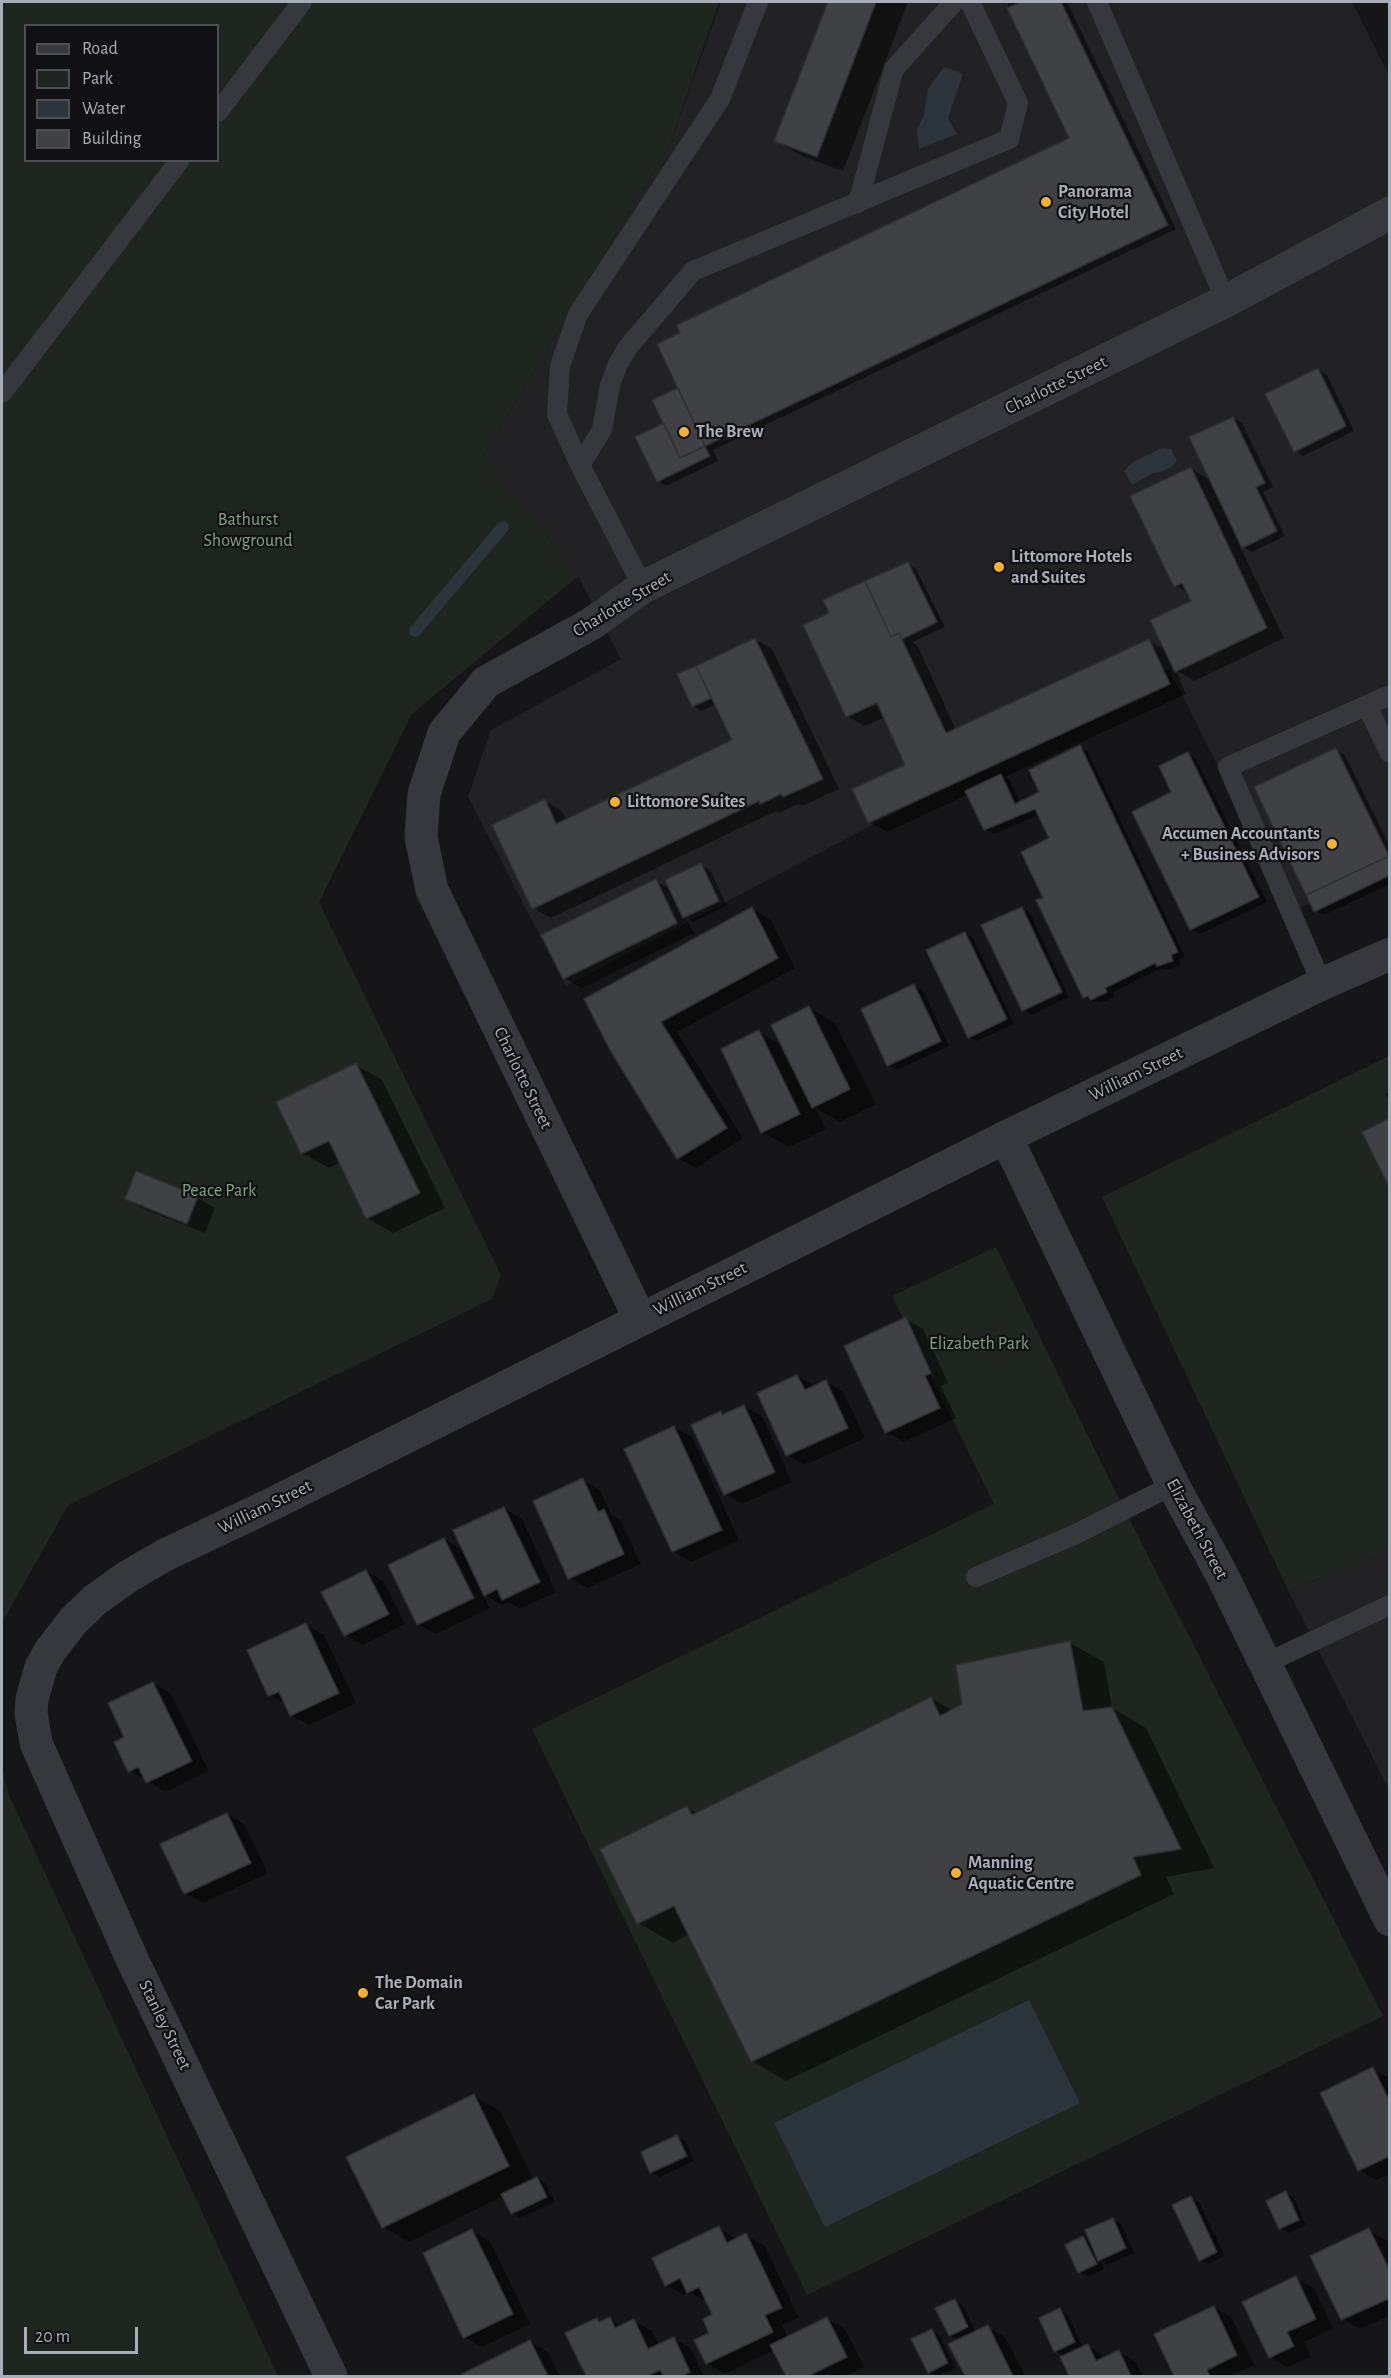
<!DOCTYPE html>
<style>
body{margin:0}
#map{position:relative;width:1391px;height:2378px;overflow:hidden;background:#161618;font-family:"Alegreya Sans",sans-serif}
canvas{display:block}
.frame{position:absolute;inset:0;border:3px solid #a8adb8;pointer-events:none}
.legend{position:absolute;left:24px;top:24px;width:195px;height:138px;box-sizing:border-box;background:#111113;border:2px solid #4d4f55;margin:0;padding:8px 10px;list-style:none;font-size:18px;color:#a8adb8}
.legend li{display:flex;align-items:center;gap:12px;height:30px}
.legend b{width:30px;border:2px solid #4d4f55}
.scale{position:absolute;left:24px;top:2327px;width:114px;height:27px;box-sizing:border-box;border:3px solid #a8adb8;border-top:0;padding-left:8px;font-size:18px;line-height:21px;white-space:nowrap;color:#a8adb8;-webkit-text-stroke:4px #111113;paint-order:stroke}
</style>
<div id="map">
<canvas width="1391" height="2378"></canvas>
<div class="frame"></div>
<ul class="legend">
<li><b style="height:8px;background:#37383d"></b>Road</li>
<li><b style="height:16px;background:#1e261f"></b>Park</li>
<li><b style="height:16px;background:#2c353c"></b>Water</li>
<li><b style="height:16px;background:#404145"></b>Building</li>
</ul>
<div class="scale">20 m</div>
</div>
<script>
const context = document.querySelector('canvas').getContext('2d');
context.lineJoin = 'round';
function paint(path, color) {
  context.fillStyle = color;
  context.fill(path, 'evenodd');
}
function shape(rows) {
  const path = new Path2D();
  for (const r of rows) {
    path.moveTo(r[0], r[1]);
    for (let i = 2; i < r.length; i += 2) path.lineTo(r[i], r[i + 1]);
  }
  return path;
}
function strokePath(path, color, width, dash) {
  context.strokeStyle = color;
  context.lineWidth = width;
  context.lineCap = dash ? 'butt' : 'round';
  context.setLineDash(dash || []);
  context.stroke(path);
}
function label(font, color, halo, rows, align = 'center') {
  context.font = font + ' "Alegreya Sans",sans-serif';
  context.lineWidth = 4.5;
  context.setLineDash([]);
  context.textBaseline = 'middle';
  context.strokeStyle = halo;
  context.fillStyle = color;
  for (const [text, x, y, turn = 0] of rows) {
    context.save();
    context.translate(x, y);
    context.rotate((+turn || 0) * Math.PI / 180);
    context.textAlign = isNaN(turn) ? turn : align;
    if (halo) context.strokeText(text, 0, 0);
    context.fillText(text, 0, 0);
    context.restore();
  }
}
paint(shape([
 [721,2,1352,2,1390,78,1389,864,1291,912,1169,669,566,986,468,797,491,730,621,659,578,576,483,456,670,144],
 [1389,1548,1389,1790,1289,1592]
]), '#222225');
paint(shape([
 [2,2,719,2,670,144,483,456,578,576,412,714,319,902,501,1275,492,1299,68,1505,2,1623],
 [26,26,218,26,218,160,26,160],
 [1389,1056,1389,1548,1324,1579,1323,1577,1289,1592,1102,1197],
 [996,1247,1114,1489,1383,2016,807,2295,532,1729,994,1504,892,1296],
 [2,1767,8,1793,278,2376,2,2376]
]), '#1e261f');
paint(shape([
 [944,67,963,74,948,118,957,134,919,149,917,129,924,115,928,89],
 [1162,448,1171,449,1177,461,1171,467,1161,472,1153,473,1132,485,1124,471,1133,462],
 [1029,2000,1080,2103,825,2227,774,2123]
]), '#2c353c');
paint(shape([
 [830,2,908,2,843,171,802,156,776,141],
 [1008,2,1067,2,1176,229,713,450,718,461,666,486,658,481,666,424,680,389,1071,139,1008,8],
 [1318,370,1327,375,1354,431,1303,456,1295,451],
 [1233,418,1242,423,1273,487,1263,492,1285,536,1252,552,1239,545,1284,638,1194,681,1176,670,1186,694,1005,777,1010,780,1020,803,1042,793,1080,747,1088,752,1185,957,1179,960,1180,965,1166,970,1162,968,1113,992,1115,997,1100,1003,1096,1001,1093,1002,1085,997,1038,901,1045,898,1051,839,1039,815,994,834,985,829,969,794,887,832,869,822,907,765,885,717,865,726,847,716,831,614,908,564,916,569,945,627,912,642,917,645,956,730,1149,641,1167,651,1193,602,1189,593,1175,585,1191,469,1212,481],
 [755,639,772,649,839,789,802,806,798,804,779,813,776,811,551,918,533,908,545,801,562,811,567,821,734,741,716,704,702,711,693,706,679,675],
 [1336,750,1345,755,1390,847,1390,884,1324,915,1315,911],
 [1188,754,1196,759,1267,902,1200,934,1191,929,1173,793],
 [701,865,710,870,727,906,693,922,686,918,694,933,582,988,564,978,656,881,671,890],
 [1022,908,1030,913,1069,997,1031,1015,1023,1010],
 [752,909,770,919,795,968,677,1032,743,1138,696,1168,678,1158,611,1049],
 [965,933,973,938,1014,1024,977,1041,969,1037],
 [914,986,923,990,949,1046,897,1070,889,1065],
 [809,1008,835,1023,876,1104,840,1122,815,1108,826,1129,789,1147,762,1132,759,1032,783,1046],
 [356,1065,382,1080,445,1208,393,1233,367,1218,341,1162,329,1168,302,1153],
 [1390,1092,1390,1103,1385,1094],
 [137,1173,197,1198,215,1208,205,1233,144,1209,127,1199],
 [906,1319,923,1329,948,1383,941,1386,956,1418,904,1442,886,1432],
 [797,1376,815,1386,826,1381,843,1392,865,1438,805,1465,787,1455],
 [744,1406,762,1416,792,1482,742,1504,725,1494,721,1413,725,1415],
 [674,1427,692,1437,739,1540,691,1562,673,1551],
 [582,1480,600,1490,611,1515,621,1521,641,1564,587,1588,570,1578],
 [504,1508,522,1519,556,1592,520,1609,508,1602,502,1605,483,1594,490,1608,436,1634,418,1624,444,1539,464,1551],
 [366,1571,384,1582,405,1624,363,1645,345,1635],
 [306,1625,324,1635,356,1703,309,1725,291,1715,287,1705,270,1695],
 [1070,1643,1104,1662,1112,1708,1146,1728,1214,1868,1166,1877,1174,1894,786,2081,752,2061,689,1934,673,1943,638,1923,687,1807,698,1814,931,1698,953,1711],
 [153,1683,171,1694,209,1771,165,1792,129,1770,126,1737],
 [227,1814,244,1824,268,1873,203,1903,185,1893],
 [1372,2069,1390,2078,1390,2174,1376,2180,1359,2170],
 [474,2096,500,2111,534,2180,537,2178,545,2183,555,2202,520,2218,512,2213,504,2196,409,2242,383,2227],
 [677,2137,686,2142,694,2161,660,2177,651,2172],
 [1286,2193,1294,2198,1306,2225,1289,2233,1280,2228],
 [1191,2198,1199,2202,1225,2256,1208,2264,1200,2260],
 [1113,2219,1121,2224,1134,2253,1107,2265,1100,2260,1104,2269,1088,2277,1080,2272,1083,2238,1092,2243],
 [719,2228,737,2240,746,2235,764,2245,799,2318,782,2325,788,2338,827,2319,845,2329,864,2367,845,2376,787,2376,774,2350,725,2374,707,2363,696,2341,711,2333,714,2315,706,2302,690,2292,684,2295,666,2285],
 [1368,2230,1386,2240,1390,2247,1390,2315,1360,2329,1342,2319],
 [472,2231,490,2241,530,2324,482,2347,464,2337],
 [1296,2278,1314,2288,1333,2329,1304,2342,1311,2357,1287,2367,1270,2357],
 [955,2301,963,2306,976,2332,988,2327,1005,2337,1025,2376,966,2376,950,2345,959,2340,950,2335],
 [1214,2307,1231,2317,1254,2365,1230,2376,1176,2376,1156,2335],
 [1060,2310,1068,2315,1083,2348,1088,2346,1107,2358,1119,2352,1136,2362,1143,2376,1071,2376,1062,2358,1065,2357,1056,2351],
 [597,2319,602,2322,609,2319,623,2326,634,2321,652,2331,659,2345,674,2338,691,2349,704,2376,588,2376,567,2333],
 [932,2331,940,2336,955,2368,937,2376,929,2372],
 [530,2342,548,2352,560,2376,465,2376,464,2374]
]), '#0007');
strokePath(shape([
 [415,631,503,527]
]), '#2c353c', 12);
const building = shape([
 [828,2,876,2,817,157,774,141,828,2],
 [1021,2,1061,2,1168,225,705,446,657,344,680,333,677,325,1069,138,1007,8,1021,2],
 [1318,368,1346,426,1294,452,1265,394,1318,368],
 [678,388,705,446,680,458,652,400,678,388],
 [1233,417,1265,483,1256,487,1277,531,1242,548,1189,437,1233,417],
 [664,423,680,458,705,446,710,456,657,482,635,437,664,423],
 [1191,467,1267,628,1175,672,1150,620,1191,601,1182,583,1174,587,1130,496,1191,467],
 [908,562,937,622,902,639,899,633,891,637,865,581,908,562],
 [865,581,891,637,899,633,946,733,1149,639,1170,684,868,823,852,789,905,765,877,703,846,717,803,625,829,613,823,600,865,581],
 [755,638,823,779,783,797,781,794,760,804,759,801,532,909,492,825,545,799,556,824,732,740,696,666,755,638],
 [696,666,711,698,692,707,677,674,696,666],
 [1080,745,1178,952,1171,955,1173,961,1157,966,1155,963,1105,988,1107,992,1091,1000,1088,996,1083,998,1036,900,1043,898,1021,852,1049,838,1035,809,984,830,965,791,1001,774,1015,804,1039,792,1029,770,1080,745],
 [1336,748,1389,856,1306,895,1254,787,1336,748],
 [1188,752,1259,897,1190,930,1132,812,1171,792,1159,766,1188,752],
 [1389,856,1390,875,1314,912,1306,895,1389,856],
 [701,863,719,901,683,918,665,880,701,863],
 [656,879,677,923,563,979,541,935,656,879],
 [752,907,778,958,661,1022,727,1128,677,1159,610,1050,584,999,752,907],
 [1022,907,1062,992,1022,1011,981,925,1022,907],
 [965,932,1007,1019,968,1038,926,950,965,932],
 [914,984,941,1041,887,1066,861,1009,914,984],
 [809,1006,850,1089,812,1108,771,1025,809,1006],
 [759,1030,800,1114,761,1133,721,1049,759,1030],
 [356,1063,420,1193,366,1219,329,1141,301,1154,276,1102,356,1063],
 [1390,1118,1390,1189,1362,1132,1390,1118],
 [136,1171,198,1196,187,1224,125,1199,136,1171],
 [906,1317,931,1373,925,1376,940,1408,885,1433,844,1346,906,1317],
 [797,1375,805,1390,826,1380,848,1428,786,1456,757,1393,797,1375],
 [744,1405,775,1472,724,1495,691,1425,721,1411,722,1415,744,1405],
 [674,1426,722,1530,672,1552,624,1449,674,1426],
 [583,1478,598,1512,604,1509,624,1554,568,1579,533,1501,583,1478],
 [504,1507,540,1582,502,1600,497,1589,484,1596,453,1530,504,1507],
 [444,1538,474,1598,417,1625,388,1565,444,1538],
 [366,1570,389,1614,344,1636,321,1592,366,1570],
 [306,1623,339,1693,290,1716,279,1692,268,1696,247,1650,306,1623],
 [1070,1641,1083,1711,1112,1707,1181,1849,1133,1857,1141,1875,751,2062,674,1906,637,1924,600,1849,687,1806,692,1815,931,1697,940,1716,962,1704,956,1665,1070,1641],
 [153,1682,192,1761,146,1783,138,1767,128,1772,114,1742,124,1737,108,1703,153,1682],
 [227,1813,251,1863,184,1894,160,1844,227,1813],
 [1373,2067,1390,2102,1390,2156,1358,2171,1320,2093,1373,2067],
 [474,2094,509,2166,382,2228,346,2157,474,2094],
 [677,2135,687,2156,650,2173,641,2152,677,2135],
 [537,2177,547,2197,511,2214,501,2194,537,2177],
 [1286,2191,1299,2220,1279,2229,1266,2201,1286,2191],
 [1191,2196,1217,2252,1199,2261,1172,2205,1191,2196],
 [1113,2218,1126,2248,1098,2261,1085,2230,1113,2218],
 [719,2226,727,2243,746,2233,782,2308,765,2315,773,2332,706,2364,694,2340,709,2333,703,2319,712,2314,699,2287,687,2293,680,2278,665,2286,652,2258,719,2226],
 [1369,2228,1390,2271,1390,2298,1341,2320,1310,2256,1369,2228],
 [472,2229,513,2314,463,2338,423,2253,472,2229],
 [1083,2236,1097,2264,1078,2273,1065,2245,1083,2236],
 [1296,2276,1316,2319,1287,2332,1294,2346,1269,2358,1242,2302,1296,2276],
 [955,2299,968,2327,949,2336,935,2308,955,2299],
 [1214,2306,1237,2355,1207,2370,1210,2376,1174,2376,1154,2334,1214,2306],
 [1060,2308,1075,2342,1054,2352,1039,2318,1060,2308],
 [610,2317,615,2328,634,2319,648,2349,674,2337,690,2372,682,2376,663,2376,660,2370,647,2376,586,2376,565,2333,597,2318,599,2322,610,2317],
 [827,2317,847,2357,808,2376,786,2376,770,2345,827,2317],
 [988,2325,1013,2376,965,2376,948,2344,988,2325],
 [932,2329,948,2363,928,2373,911,2339,932,2329],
 [530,2340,548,2376,464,2376,462,2374,530,2340],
 [1088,2344,1096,2361,1119,2350,1131,2376,1069,2376,1060,2357,1088,2344]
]);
paint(building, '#404145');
strokePath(building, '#303034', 1.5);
strokePath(shape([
 [1097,2,1226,301],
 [218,112,302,2],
 [858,203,894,69,954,2],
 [2,393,180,160],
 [580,465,602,430,610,385,618,364,628,347,693,271,1009,139,1018,103,970,2],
 [643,587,580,465,557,414,560,366,578,314,720,99,758,2],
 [1367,706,1390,753],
 [1322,984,1228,767,1390,695],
 [976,1577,1076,1534,1173,1485],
 [1264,1664,1390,1605]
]), '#37383d', 20);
strokePath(shape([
 [1006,1137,1173,1485,1221,1573,1390,1920],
 [640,1319,432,890,421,837,424,794,444,733,486,682,591,624,643,587,1226,301,1390,213],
 [331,2376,132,1959,36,1743,31,1713,32,1699,41,1667,50,1651,74,1620,95,1600,127,1577,165,1555,270,1505,1006,1137,1322,984,1390,954]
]), '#37383d', 33);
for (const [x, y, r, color] of [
 [1046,202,6,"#f2b134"],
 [684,432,6,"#f2b134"],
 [999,567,6,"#f2b134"],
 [615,802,6,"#f2b134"],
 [1332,844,6,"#f2b134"],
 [956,1873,6,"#f2b134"],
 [363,1993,6,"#f2b134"]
]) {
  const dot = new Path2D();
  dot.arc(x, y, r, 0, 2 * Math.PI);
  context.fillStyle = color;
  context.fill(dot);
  strokePath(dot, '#111113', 2);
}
label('bold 18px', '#a8adb8', '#111113', [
 ["Panorama",1058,192],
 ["City Hotel",1058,213],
 ["The Brew",696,432],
 ["Littomore Hotels",1011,557],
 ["and Suites",1011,578],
 ["Littomore Suites",627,802],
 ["Accumen Accountants",1320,834,"right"],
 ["+ Business Advisors",1320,855,"right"],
 ["Manning",968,1863],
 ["Aquatic Centre",968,1884],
 ["The Domain",375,1983],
 ["Car Park",375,2004]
], 'left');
label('18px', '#a8adb8', '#111113', [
 ["Charlotte Street",1056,385,-26],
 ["Charlotte Street",622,604,-31],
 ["William Street",1136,1074,-26],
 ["Charlotte Street",523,1078,64],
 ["William Street",700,1289,-26],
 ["William Street",265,1507,-26],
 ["Elizabeth Street",1197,1529,62],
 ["Stanley Street",165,2025,64]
]);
label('18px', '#7fa381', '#111113', [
 ["Bathurst",248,520],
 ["Showground",248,541],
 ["Peace Park",219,1191],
 ["Elizabeth Park",979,1344]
]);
</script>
